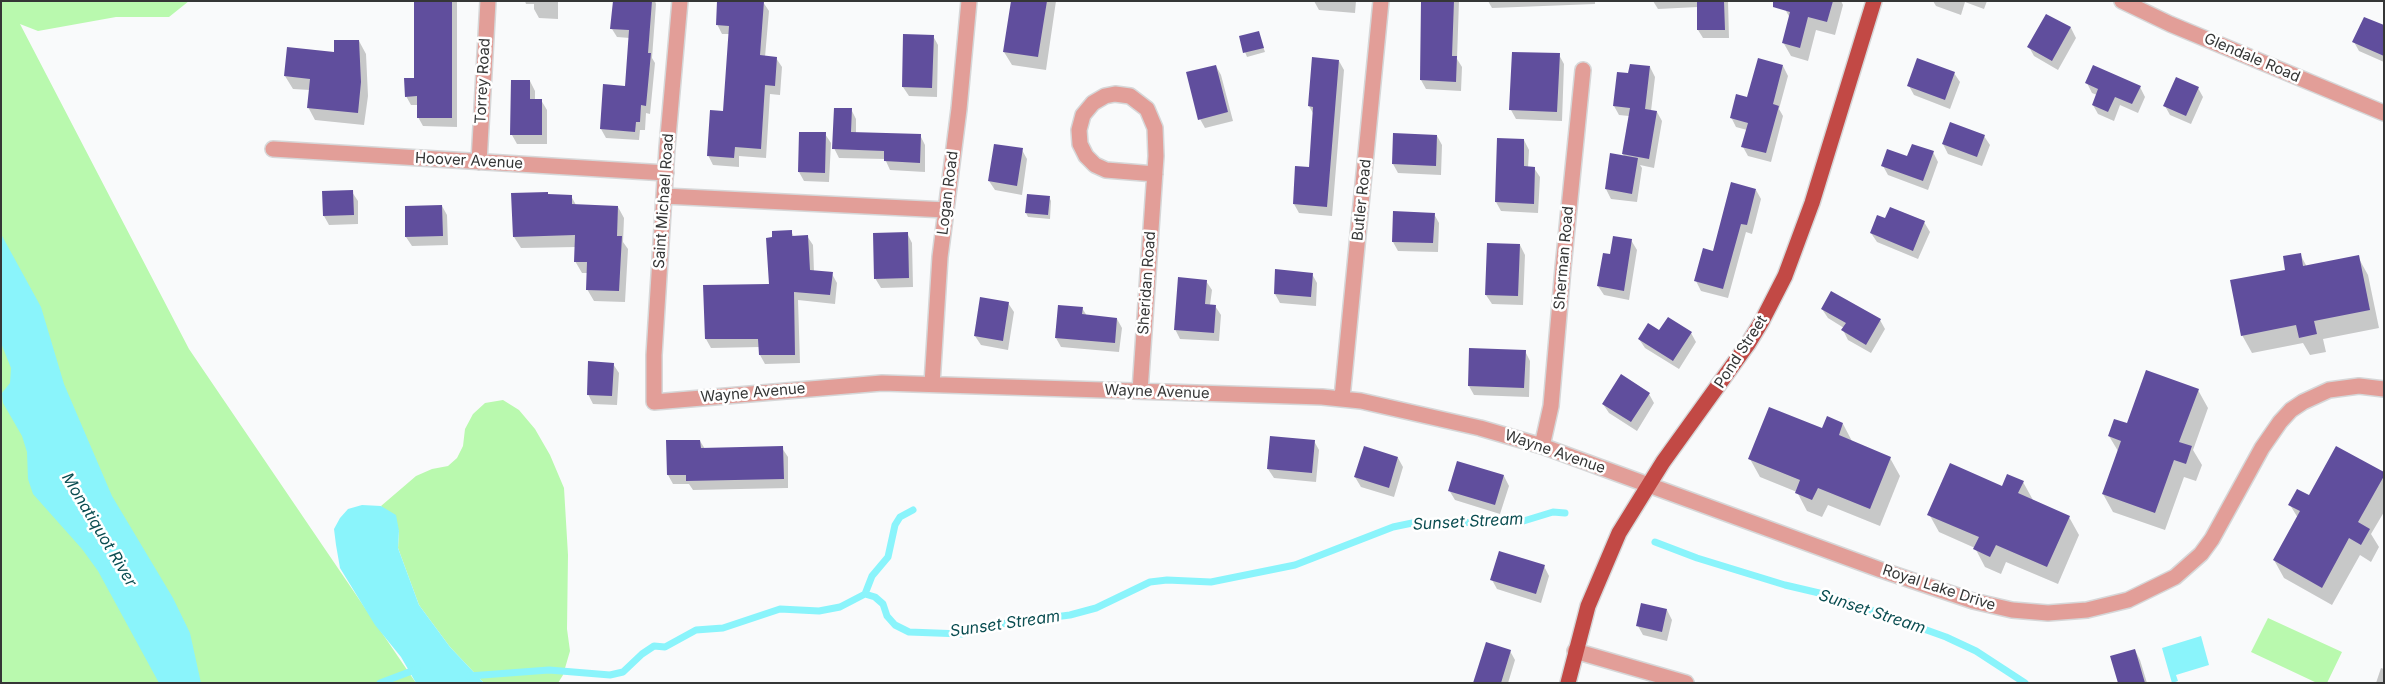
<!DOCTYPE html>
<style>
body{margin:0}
#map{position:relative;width:2385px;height:684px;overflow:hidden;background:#f9fafb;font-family:Inter,sans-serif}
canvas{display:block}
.frame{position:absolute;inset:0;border:2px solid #353636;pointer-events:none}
</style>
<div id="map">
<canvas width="2385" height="684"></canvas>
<div class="frame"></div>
</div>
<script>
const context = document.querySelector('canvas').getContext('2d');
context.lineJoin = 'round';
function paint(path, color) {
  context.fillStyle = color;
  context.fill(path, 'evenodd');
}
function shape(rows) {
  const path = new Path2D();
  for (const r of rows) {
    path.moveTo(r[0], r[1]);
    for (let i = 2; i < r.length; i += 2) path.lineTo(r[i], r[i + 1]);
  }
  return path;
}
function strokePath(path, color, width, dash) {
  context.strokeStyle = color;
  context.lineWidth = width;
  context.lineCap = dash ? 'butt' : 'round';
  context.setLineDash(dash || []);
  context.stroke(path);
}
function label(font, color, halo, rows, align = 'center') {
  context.font = font + ' Inter,sans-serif';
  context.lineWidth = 5;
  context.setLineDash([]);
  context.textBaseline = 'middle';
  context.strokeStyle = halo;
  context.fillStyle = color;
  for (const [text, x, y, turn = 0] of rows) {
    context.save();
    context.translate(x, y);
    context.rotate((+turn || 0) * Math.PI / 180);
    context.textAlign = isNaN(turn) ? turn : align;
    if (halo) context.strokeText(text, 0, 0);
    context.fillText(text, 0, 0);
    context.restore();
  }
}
paint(shape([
 [1,1,189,1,169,17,116,17,38,31,20,24,189,349,416,683,1,683],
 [503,400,519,410,535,429,550,455,564,488,568,555,567,629,570,651,563,675,558,683,484,683,450,647,419,605,398,548,399,531,381,506,416,476,432,469,448,466,457,458,463,446,465,429,473,414,485,403],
 [2268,618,2342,652,2327,683,2317,683,2251,652]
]), '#b9f9ae');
paint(shape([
 [1,234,41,307,64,384,112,496,173,598,190,633,201,683,159,683,98,571,82,549,33,494,28,479,27,452,22,436,3,403,2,393,10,383,11,368,1,343],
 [362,505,381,506,396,515,399,531,398,548,419,605,450,647,484,683,416,683,401,657,375,625,340,568,336,545,334,529,340,518,348,509],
 [2201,636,2209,665,2176,675,2178,681,2172,683,2162,648]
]), '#8af4fb');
paint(shape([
 [415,1,457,1,457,127,423,126,418,117,418,105,411,105,406,96,415,79],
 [525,1,558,1,558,19,539,18,534,9,534,4,526,4],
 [614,1,655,1,656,4,652,58,655,63,650,114,646,113,645,130,640,130,639,140,606,138,601,129,604,86,626,87,630,38,617,37,612,29],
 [1012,1,1056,1,1046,70,1012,65,1004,52],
 [1314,1,1356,1,1355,13,1319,10],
 [1422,1,1459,1,1457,59,1462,67,1461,91,1426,89,1421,80],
 [1488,1,1595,1,1595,4,1492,8],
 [1653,1,1728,1,1729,38,1703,38,1698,30,1698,7,1658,9],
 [1789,1,1841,1,1843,5,1835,35,1816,30,1808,61,1791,56,1783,42,1790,18,1786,11],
 [1933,1,1987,1,1984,9,1965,2,1961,15,1936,6],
 [763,2,769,11,765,57,776,58,782,67,780,95,770,94,766,158,739,156,739,167,713,165,708,155,724,112,730,34,722,34,717,24],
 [2047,15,2071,28,2076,38,2058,70,2034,56,2029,47],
 [2384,27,2384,62,2359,51,2354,42],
 [1258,32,1265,52,1247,57,1245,52],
 [933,36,938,45,937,97,909,96,903,87],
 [359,41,366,54,368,96,364,125,315,120,308,107,310,90,293,89,285,76],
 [1559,55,1564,64,1562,121,1516,119,1511,110],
 [1339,61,1344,70,1332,216,1299,213,1294,204,1310,169,1314,115,1309,106],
 [1216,66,1221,75,1233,121,1205,128,1200,119],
 [1783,66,1788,76,1779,109,1783,116,1771,162,1748,156,1743,147,1747,130,1736,127,1731,117],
 [1650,67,1655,77,1651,111,1657,112,1662,121,1654,168,1640,165,1642,168,1637,202,1611,199,1606,189,1611,154,1624,157,1623,154,1629,116,1619,115,1614,106,1629,74],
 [1954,73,1960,82,1950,109,1914,95,1909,86],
 [530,81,535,91,535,100,541,100,547,110,547,144,517,144,512,135],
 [2087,83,2140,87,2145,97,2138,113,2120,105,2114,121,2098,114,2093,105,2097,95,2092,93],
 [2198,88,2203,97,2191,124,2170,115,2165,106],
 [851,109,856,119,856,134,920,135,925,145,925,172,890,170,885,159,839,158,834,148],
 [825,134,831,143,829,182,804,181,799,172],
 [1437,136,1442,145,1441,175,1398,173,1393,164],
 [1984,136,1990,145,1982,166,1948,154,1943,144],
 [1524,140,1529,150,1528,168,1534,168,1540,177,1538,213,1501,211,1496,202],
 [1022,150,1027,159,1022,195,995,190,989,181],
 [1933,152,1938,162,1928,190,1888,175,1883,166,1908,157],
 [1756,190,1761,199,1752,234,1746,232,1728,298,1701,291,1696,281],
 [323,192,352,192,358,201,358,224,329,225,324,216],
 [549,195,571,196,576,205,618,207,624,218,623,242,628,249,625,302,594,301,587,289,588,273,582,273,575,261,576,247,521,248,514,237],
 [1049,197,1051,201,1050,219,1028,217,1026,213],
 [442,206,447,215,448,245,412,246,406,237],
 [1434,214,1439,223,1438,252,1398,251,1393,242],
 [1886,220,1924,222,1930,232,1918,259,1877,242,1871,233],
 [791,231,794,237,807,236,813,245,814,272,832,274,837,283,835,304,798,300,800,363,765,364,760,355,760,347,711,348,706,339,770,285],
 [907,233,912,243,913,287,881,288,875,278],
 [1631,240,1637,250,1629,300,1604,295,1598,286],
 [1520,245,1525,255,1523,305,1492,304,1486,295],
 [2300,254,2307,267,2358,257,2368,275,2379,328,2323,339,2326,352,2310,355,2303,343,2252,353,2242,335],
 [1312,274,1317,283,1316,306,1280,303,1275,294],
 [1206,281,1212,290,1210,305,1215,306,1221,315,1219,341,1180,339,1175,329],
 [1008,303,1014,312,1008,350,981,345,975,336],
 [1082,308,1087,316,1117,319,1122,328,1119,352,1061,347,1056,338],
 [1822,309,1880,320,1885,329,1871,353,1848,340,1843,330,1844,328,1828,318],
 [1660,331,1691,333,1696,342,1679,369,1645,348,1639,339],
 [1525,351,1530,361,1529,397,1474,395,1469,386],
 [613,364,619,373,617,405,593,404,588,394],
 [2198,390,2208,408,2193,450,2202,465,2196,481,2184,477,2165,530,2113,512,2103,494,2118,451,2109,436],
 [1649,394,1654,403,1637,431,1609,413,1603,404],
 [1843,424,1853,443,1890,458,1900,476,1880,526,1828,505,1822,517,1807,511,1797,492,1760,477,1750,459],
 [700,441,705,449,782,448,788,457,788,488,693,490,689,484,673,484,668,475],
 [1314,441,1319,450,1316,482,1274,478,1268,469],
 [1398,458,1403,467,1394,497,1361,487,1355,477],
 [2384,473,2384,512,2371,534,2379,547,2371,562,2360,555,2332,605,2284,578,2274,560,2298,518,2290,505],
 [1504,476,1509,486,1500,514,1455,500,1449,490],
 [2023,482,2033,500,2069,517,2079,535,2058,584,2006,562,2001,574,1985,567,1975,548,1939,532,1929,514],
 [1544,566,1549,576,1541,603,1497,589,1492,580],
 [1667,610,1672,620,1667,641,1643,635,1638,626],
 [2135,650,2140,660,2147,683,2119,683],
 [1510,651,1515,660,1508,683,1475,683],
 [2381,668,2384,669,2384,683,2376,683]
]), '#0003');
strokePath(shape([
 [1655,542,1697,558,1785,585,1832,596,1946,637,1976,651,2025,683],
 [865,594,872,576,888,557,895,525,900,517,913,510],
 [469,676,549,670,610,675,623,672,642,654,654,646,665,647,696,630,723,628,780,609,819,611,840,607,865,594,875,597,883,604,887,616,895,625,909,632,962,634,992,625,1070,615,1096,608,1150,582,1167,580,1211,582,1295,565,1393,527,1417,522,1517,523,1553,512,1565,513],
 [380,683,417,669]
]), '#8af4fb', 7);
paint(shape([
 [414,1,452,1,452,118,417,118,417,96,405,97,404,78,414,78],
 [613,1,652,1,648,53,651,53,646,106,641,105,640,122,636,122,635,132,600,129,603,84,625,86,629,30,610,29],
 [717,1,764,1,760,55,777,57,775,86,765,85,761,149,735,147,734,158,707,156,710,110,723,111,729,26,716,25],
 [1011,1,1047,1,1038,57,1003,52],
 [1421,1,1454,1,1452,56,1457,56,1456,82,1420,80],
 [1697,1,1724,1,1725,30,1697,30],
 [1773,1,1833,1,1827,22,1808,17,1800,48,1782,43,1790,12,1773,7],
 [2046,14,2071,27,2052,61,2027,47],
 [2364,17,2384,25,2384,56,2352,42],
 [1259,31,1264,48,1243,53,1239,36],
 [903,34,934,35,932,88,902,87],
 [334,40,359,40,361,82,358,113,307,108,310,79,284,76,287,47,334,52],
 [1512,52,1560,53,1557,112,1509,110],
 [1312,57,1339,60,1327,207,1293,204,1295,166,1309,167,1313,107,1308,106],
 [1758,58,1783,65,1773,104,1779,106,1766,153,1741,147,1748,123,1730,118,1736,94,1747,97],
 [1917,58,1955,72,1945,100,1907,86],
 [1630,64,1650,66,1645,109,1657,111,1649,159,1622,154,1630,108,1613,106,1617,72,1628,73],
 [1216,65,1228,112,1198,120,1186,72],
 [2093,65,2141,86,2132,104,2115,97,2108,112,2092,105,2098,89,2085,83],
 [2176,77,2199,87,2186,116,2163,106],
 [511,80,530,80,530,99,542,99,542,135,510,135],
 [834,108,852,108,851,132,921,134,920,163,884,161,884,151,832,149],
 [1950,122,1985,135,1977,157,1942,144],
 [799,132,826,132,825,173,798,172],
 [1393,133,1437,135,1436,166,1392,164],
 [1497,138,1524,139,1524,166,1535,167,1534,204,1495,202],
 [994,144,1023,148,1017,186,988,181],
 [1912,144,1934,151,1923,181,1881,166,1887,149,1907,156],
 [1610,153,1638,158,1632,194,1605,189],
 [1731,182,1756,189,1747,225,1741,224,1723,289,1694,281,1703,248,1713,251],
 [353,190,354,215,323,216,322,191],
 [548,192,548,194,572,195,572,204,618,206,617,236,622,236,619,291,586,290,587,262,574,262,575,235,513,237,511,193],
 [1027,194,1050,196,1048,215,1025,213],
 [442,205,443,236,405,237,405,206],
 [1890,207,1925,221,1913,251,1870,233,1877,215,1885,218],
 [1393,211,1435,213,1433,243,1392,242],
 [792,230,792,236,808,235,810,270,833,272,830,295,794,292,795,355,759,355,758,339,705,339,703,285,769,284,766,238,772,237,772,231],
 [908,232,909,278,874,279,873,233],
 [1613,236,1632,239,1624,291,1597,286,1603,253,1610,254],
 [1487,243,1520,244,1518,296,1485,295],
 [2301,253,2303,266,2359,255,2370,310,2314,321,2317,334,2299,338,2296,325,2241,336,2230,280,2285,270,2283,256],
 [1275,269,1313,273,1311,297,1274,294],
 [1178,277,1207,280,1205,304,1216,305,1214,333,1174,330],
 [1831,291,1881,319,1866,345,1841,330,1846,323,1821,309],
 [980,297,1009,302,1003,341,974,336],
 [1058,305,1083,307,1082,314,1117,318,1115,343,1055,338],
 [1668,317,1692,332,1673,361,1638,339,1648,323,1659,330],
 [1469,348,1526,350,1524,388,1468,386],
 [588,361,614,363,612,396,587,395],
 [2146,370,2199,389,2179,442,2192,446,2186,464,2174,460,2155,513,2102,494,2121,441,2108,436,2114,419,2127,423],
 [1621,374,1650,393,1631,422,1602,404],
 [1769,407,1822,428,1827,416,1843,423,1839,435,1891,457,1870,509,1818,488,1812,500,1795,493,1800,480,1748,459],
 [1270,436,1315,440,1312,473,1267,469],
 [666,440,700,440,701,448,783,446,784,479,686,481,686,475,667,475],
 [1364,446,1398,457,1389,488,1354,477],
 [2336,446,2384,472,2384,476,2358,522,2370,529,2361,545,2349,538,2322,588,2273,560,2300,511,2288,505,2297,489,2309,495],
 [1457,461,1504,475,1495,505,1448,491],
 [1950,463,2002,486,2007,474,2024,481,2018,493,2070,516,2047,567,1996,545,1990,557,1973,549,1979,537,1927,515],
 [1499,551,1545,565,1536,594,1490,580],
 [1641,603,1667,609,1662,632,1636,626],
 [1486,642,1511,650,1501,683,1473,683],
 [2135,649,2145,683,2118,683,2110,656]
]), '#604e9d');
const minor = shape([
 [680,1,667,148,654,355,654,402,882,383,1322,397,1361,401,1480,428,1542,446,1881,570,1973,601,2012,610,2048,613,2087,610,2128,600,2175,577,2201,554,2212,539,2262,448,2280,422,2291,410,2303,402,2329,390,2359,386,2384,389],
 [2122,1,2170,24,2384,113],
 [273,149,666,173],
 [479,162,488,1],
 [664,196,946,210],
 [932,384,940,257,959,109,969,1],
 [1140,391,1156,156,1155,128,1147,109,1130,96,1115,94,1105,96,1093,103,1083,115,1079,130,1080,144,1086,156,1095,165,1106,170,1155,174],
 [1342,398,1381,1],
 [1542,446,1551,406,1563,268,1583,70],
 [1575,651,1686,683]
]);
const major = shape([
 [1568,683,1588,606,1619,533,1663,462,1748,344,1762,321,1785,276,1812,203,1874,1]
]);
strokePath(minor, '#d6d7d8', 18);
strokePath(major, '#d6d7d8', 18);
strokePath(minor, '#e29e98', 15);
strokePath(major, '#c24945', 15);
label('15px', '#353636', '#fff', [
 ["Glendale Road",2252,58,23],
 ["Torrey Road",483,81,-87],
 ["Hoover Avenue",469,161,3],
 ["Logan Road",948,193,-83],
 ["Butler Road",1362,200,-84],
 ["Saint Michael Road",664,201,-86],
 ["Sherman Road",1564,258,-85],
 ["Sheridan Road",1147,283,-86],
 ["Pond Street",1741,352,-57],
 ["Wayne Avenue",1157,392,2],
 ["Wayne Avenue",753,393,-5],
 ["Wayne Avenue",1555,452,19],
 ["Royal Lake Drive",1939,588,18]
]);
label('italic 16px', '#0a4d51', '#fff', [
 ["Sunset Stream",1468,522,-3],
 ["Monatiquot River",99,530,59],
 ["Sunset Stream",1872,612,18],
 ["Sunset Stream",1005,624,-8]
]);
</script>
